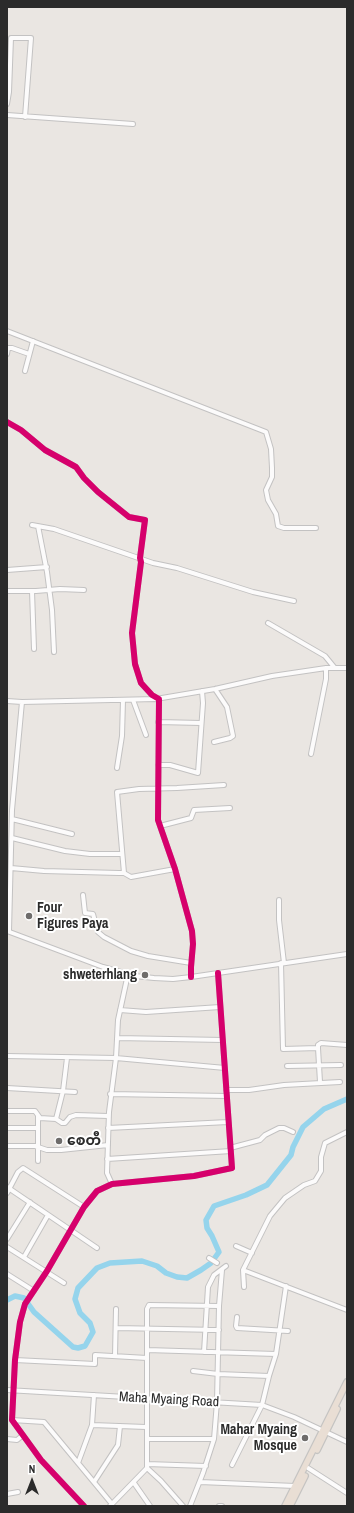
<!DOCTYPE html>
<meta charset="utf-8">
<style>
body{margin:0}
#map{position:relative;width:354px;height:1513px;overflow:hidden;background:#eae6e2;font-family:"Archivo Narrow",sans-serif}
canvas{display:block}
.frame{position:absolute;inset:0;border:8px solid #2b2b2b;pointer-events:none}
.north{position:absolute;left:12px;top:1461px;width:40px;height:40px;-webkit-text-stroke:3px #fff;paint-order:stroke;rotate:0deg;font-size:11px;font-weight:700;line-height:16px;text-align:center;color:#2b2b2b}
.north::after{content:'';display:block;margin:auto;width:14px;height:18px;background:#2b2b2b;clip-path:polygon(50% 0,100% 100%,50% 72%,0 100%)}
</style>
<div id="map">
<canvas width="354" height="1513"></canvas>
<div class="frame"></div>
<div class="north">N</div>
</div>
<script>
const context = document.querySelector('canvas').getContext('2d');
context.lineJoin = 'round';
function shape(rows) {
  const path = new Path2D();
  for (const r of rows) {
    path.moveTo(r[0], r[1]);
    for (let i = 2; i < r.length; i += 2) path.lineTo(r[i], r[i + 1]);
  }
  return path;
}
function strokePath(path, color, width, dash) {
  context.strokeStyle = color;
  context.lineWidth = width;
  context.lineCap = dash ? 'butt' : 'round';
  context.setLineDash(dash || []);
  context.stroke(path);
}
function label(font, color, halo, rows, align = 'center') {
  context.font = font + ' "Archivo Narrow","Noto Sans Myanmar",sans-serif';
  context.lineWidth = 4;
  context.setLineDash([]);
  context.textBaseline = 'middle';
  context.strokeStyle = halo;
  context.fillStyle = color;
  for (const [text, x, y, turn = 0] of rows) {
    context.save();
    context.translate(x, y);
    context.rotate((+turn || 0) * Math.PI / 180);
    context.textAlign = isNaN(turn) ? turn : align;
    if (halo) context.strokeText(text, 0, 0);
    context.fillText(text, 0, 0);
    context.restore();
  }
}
strokePath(shape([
 [7,1300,15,1296,24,1298,34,1312,73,1347,78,1348,85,1346,93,1332,90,1323,80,1313,75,1299,78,1288,97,1268,110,1263,142,1261,157,1266,166,1273,177,1277,187,1278,201,1270,211,1263,219,1252,212,1236,207,1228,206,1220,214,1206,246,1195,267,1185,291,1155,293,1147,303,1127,324,1109,347,1099]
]), '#95d4ec', 5.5);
const minor = shape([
 [7,104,9,92,11,38,31,38,25,117],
 [7,115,133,124],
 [7,331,266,432,271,449,272,468,272,477,266,490,268,500,276,514,278,526,284,528,316,528],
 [7,354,8,348,12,348,29,354],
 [25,371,33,341],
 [7,422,21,430,45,450,76,467,84,478,98,492,129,517,145,520,140,558,141,562,132,633,135,664,141,683,152,695,159,699,158,820,175,869,192,931,193,944,191,967,191,977],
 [32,525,54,529,153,563,177,568,253,592,294,601],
 [38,526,47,572,52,610,54,652],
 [7,570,47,567],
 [7,591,36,591,60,589,84,590],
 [32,591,34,649],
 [268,623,325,656,334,667],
 [133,700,146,735],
 [7,701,22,702,12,810,9,931],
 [22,702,156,699,215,689,272,676,326,668,347,668],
 [158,722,201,723],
 [214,742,230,738,233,736,227,707,215,689],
 [311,754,326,679,326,668],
 [158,765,170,765,198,773,203,703,202,691],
 [117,768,122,736,123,700],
 [12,819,72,834],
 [160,826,191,818,194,810,230,808],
 [12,838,65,851,90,854,122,854],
 [11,868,44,871,119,873,124,873,131,877,175,869],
 [124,873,117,792,139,789,177,788,224,785],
 [83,895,85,913,93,914,98,932,104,937,131,951,148,956,191,963],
 [279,900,279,920,284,963],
 [7,931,103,967,135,976,154,978,173,979,191,977,347,954],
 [281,963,283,1049,318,1048,318,1045,321,1043,347,1045],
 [120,1010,146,1012,220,1007],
 [117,1038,223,1040],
 [318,1048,320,1082],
 [7,1056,116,1058,225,1068],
 [287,1066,341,1065],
 [7,1088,75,1092],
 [226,1090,249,1090,284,1085,340,1082],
 [110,1094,227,1096],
 [7,1111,35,1111,40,1118,56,1119,62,1123,65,1123,70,1117,76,1115,108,1116],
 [56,1119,63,1091,67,1058],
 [7,1128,38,1128],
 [108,1128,228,1122],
 [7,1146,35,1146,47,1150,61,1150,108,1145],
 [230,1148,260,1140,265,1135,279,1128,284,1128,293,1132],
 [107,1159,231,1151],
 [38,1161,38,1116],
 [112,1184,107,1173,109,1112,116,1058,118,1020,128,974],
 [7,1187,97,1248],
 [7,1193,18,1172,23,1168,84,1207],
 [7,1239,30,1202],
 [236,1246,252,1253],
 [7,1247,64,1283],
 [24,1257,48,1215],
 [209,1258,217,1263],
 [243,1270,347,1310],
 [7,1274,34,1291],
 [244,1287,243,1270,270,1216,285,1198,304,1185,315,1181,321,1171,321,1157,325,1143,347,1132],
 [237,1317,236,1326,237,1328,288,1331],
 [116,1328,219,1330],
 [147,1350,276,1354],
 [204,1352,208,1287,214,1275,226,1266],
 [115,1356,116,1309],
 [15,1360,95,1364,95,1355,147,1358],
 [193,1371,218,1374,269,1376],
 [7,1390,262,1405,294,1417,347,1442],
 [12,1420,44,1422,112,1504],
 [92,1425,146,1427],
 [7,1439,17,1440,23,1435],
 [147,1439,214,1439],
 [78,1463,92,1425,94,1395],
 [147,1464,206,1466],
 [232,1465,262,1405,269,1376,276,1354,286,1286],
 [147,1468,161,1481,183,1506],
 [308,1468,347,1493],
 [94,1482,118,1445,120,1426],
 [200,1482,295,1486],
 [134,1483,150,1506],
 [7,1494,18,1492],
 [84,1506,41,1460,12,1420,15,1360,20,1322,25,1304,47,1271,84,1207,97,1191,112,1184,194,1176,232,1168,218,973],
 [110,1506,147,1468,147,1309,149,1305,219,1306],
 [190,1506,203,1473,214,1439,217,1402,219,1306,222,1270],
 [219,1506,222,1506]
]);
const highway = shape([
 [317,1450,337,1409],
 [285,1506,347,1382],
 [290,1506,305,1476]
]);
strokePath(minor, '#c3c2c2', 6);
strokePath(highway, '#c5c4c2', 8);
strokePath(minor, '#fcfbfb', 4);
strokePath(highway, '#e9ded4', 5.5);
strokePath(shape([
 [7,422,21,430,45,450,76,467,84,478,98,492,129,517,145,520,140,558,141,562,132,633,135,664,141,683,152,695,159,699,158,820,175,869,192,931,193,944,191,967,191,977],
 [84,1506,41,1460,12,1420,15,1360,20,1322,25,1304,47,1271,84,1207,97,1191,112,1184,194,1176,232,1168,218,973]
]), '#d6006c', 6);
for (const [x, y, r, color] of [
 [29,916,4,"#6e6c6b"],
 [145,975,4,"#6e6c6b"],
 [59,1141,4,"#6e6c6b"],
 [305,1438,4,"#6e6c6b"]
]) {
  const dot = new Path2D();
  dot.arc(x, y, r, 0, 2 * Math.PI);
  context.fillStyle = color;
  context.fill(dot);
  strokePath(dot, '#fff', 1.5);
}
label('bold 14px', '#2b2b2b', '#fff', [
 ["Four",37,908],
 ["Figures Paya",37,924],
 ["shweterhlang",137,975,"right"],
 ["စေတီ",67,1141],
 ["Mahar Myaing",297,1430,"right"],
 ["Mosque",297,1446,"right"]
], 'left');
label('14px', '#2b2b2b', '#fff', [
 ["Maha Myaing Road",169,1400,3]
]);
</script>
